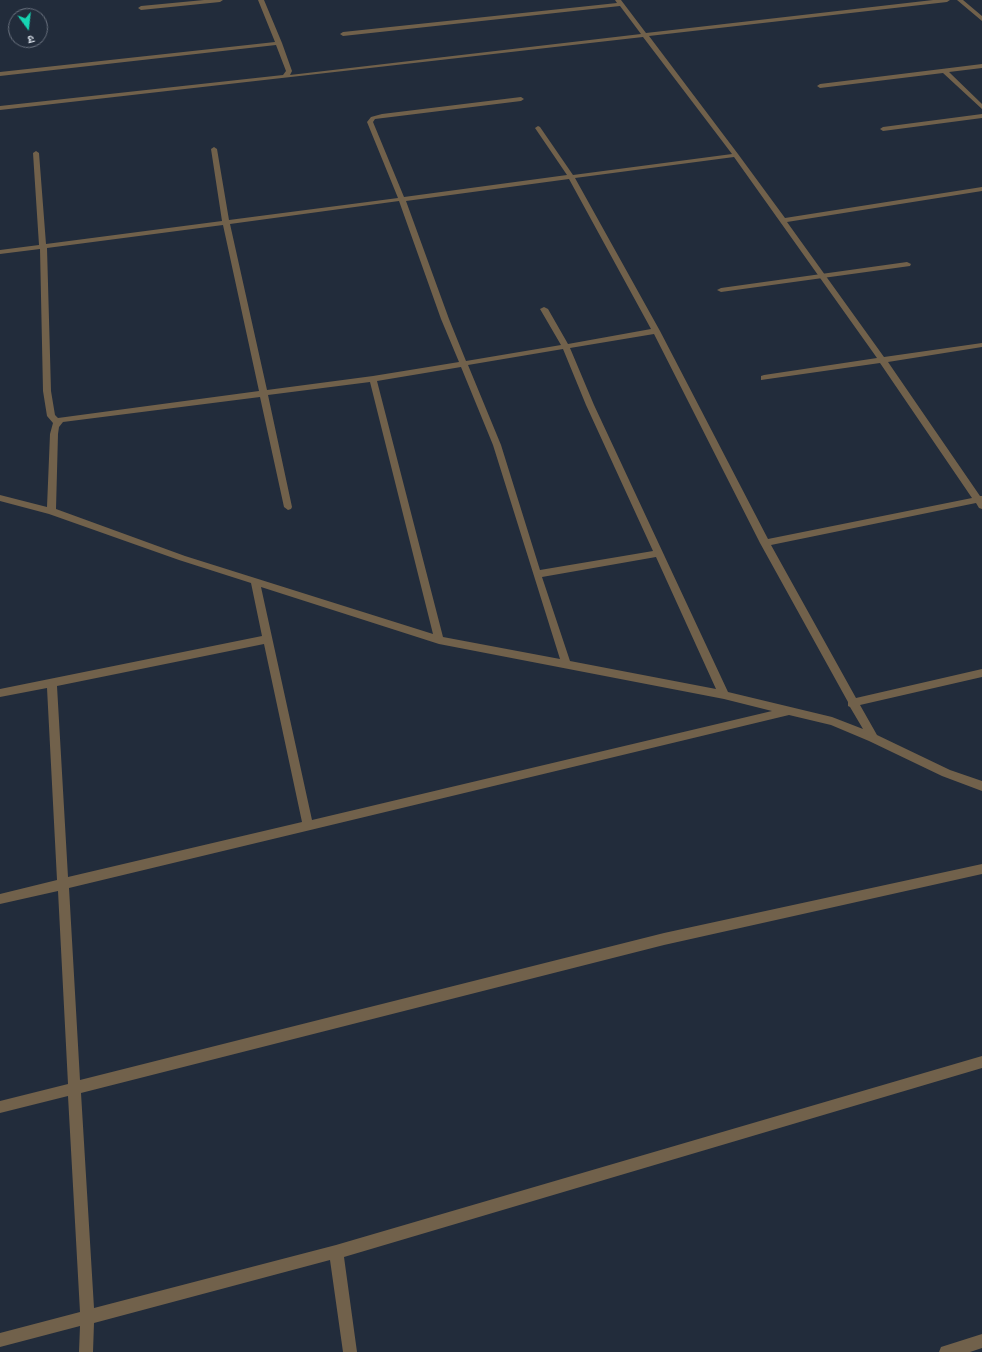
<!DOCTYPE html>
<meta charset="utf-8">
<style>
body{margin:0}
#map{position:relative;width:982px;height:1352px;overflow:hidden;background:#222c3b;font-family:"DejaVu Sans","Noto Sans Devanagari",sans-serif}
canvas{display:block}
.north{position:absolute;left:8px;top:8px;width:40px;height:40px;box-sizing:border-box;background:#222c3b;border:1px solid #6a727f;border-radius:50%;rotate:165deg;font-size:11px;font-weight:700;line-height:16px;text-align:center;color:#d5dce5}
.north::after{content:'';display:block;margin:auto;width:14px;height:18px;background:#16d5b3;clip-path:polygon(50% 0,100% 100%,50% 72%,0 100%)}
</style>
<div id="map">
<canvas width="982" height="1352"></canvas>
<div class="north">उ</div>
</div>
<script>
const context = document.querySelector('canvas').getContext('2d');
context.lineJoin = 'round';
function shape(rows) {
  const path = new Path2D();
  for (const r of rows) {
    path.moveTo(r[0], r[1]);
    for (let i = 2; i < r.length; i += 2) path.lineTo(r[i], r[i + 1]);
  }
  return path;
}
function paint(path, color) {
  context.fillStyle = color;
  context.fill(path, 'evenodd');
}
paint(shape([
 [907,262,911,264,910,266,721,292,717,290,721,288,907,262]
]), '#71614b');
paint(shape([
 [204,0,223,0,220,2,141,10,138,8,141,6,204,0],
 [258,0,264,0,282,43,292,71,290,75,641,34,620,6,343,36,340,34,343,32,617,3,615,0,621,0,646,33,933,0,950,0,947,2,649,36,738,154,785,218,982,187,982,191,787,222,884,357,982,343,982,347,888,362,980,496,982,496,982,509,979,508,976,503,771,545,856,698,982,669,982,677,860,705,877,735,950,770,982,781,982,791,942,776,869,741,831,725,789,715,69,888,80,1080,664,933,982,864,982,874,664,945,81,1093,94,1308,336,1245,982,1056,982,1068,344,1257,357,1352,343,1352,330,1260,94,1323,93,1352,79,1352,80,1326,0,1347,0,1333,80,1312,68,1096,0,1113,0,1101,68,1084,58,891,0,904,0,894,57,880,47,688,0,697,0,689,262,636,251,583,179,560,49,514,0,501,0,495,47,507,50,434,53,423,47,416,43,391,40,249,0,254,0,250,39,245,33,153,36,151,39,153,46,244,222,221,211,149,214,147,217,149,229,220,398,198,367,122,371,117,382,114,521,97,524,99,521,101,375,119,373,122,404,197,567,175,535,128,538,126,540,127,573,175,732,154,643,37,0,110,0,106,283,75,286,71,276,45,0,76,0,72,275,42,258,0],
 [734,157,877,358,764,375,761,376,761,380,880,363,972,498,768,539,660,331,575,178,734,157],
 [569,179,651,329,568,344,548,309,544,307,540,309,561,345,466,361,449,319,406,201,569,179],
 [399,201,441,319,459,362,373,376,267,390,230,224,399,201],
 [223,225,259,391,58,418,55,415,51,391,47,248,223,225],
 [654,334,760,543,848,702,848,706,850,707,863,729,832,717,728,692,594,405,570,348,654,334],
 [563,349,586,405,653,551,540,570,501,445,468,365,563,349],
 [461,367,493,445,560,659,443,637,377,381,461,367],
 [370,382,433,634,185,556,56,509,58,434,59,427,63,422,260,397,284,507,288,510,291,509,292,507,268,395,370,382],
 [656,557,716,689,570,661,542,577,656,557],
 [261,587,439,644,724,699,772,711,312,820,261,587],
 [264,644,302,822,68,877,57,686,264,644],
 [957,0,963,0,982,16,982,21,957,0],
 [982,64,982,68,949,72,982,104,982,109,943,73,820,88,817,86,820,84,982,64],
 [982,114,982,118,883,131,880,129,883,127,982,114],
 [982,1334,982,1348,970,1352,939,1352,941,1347,982,1334]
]), '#71614b');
</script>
